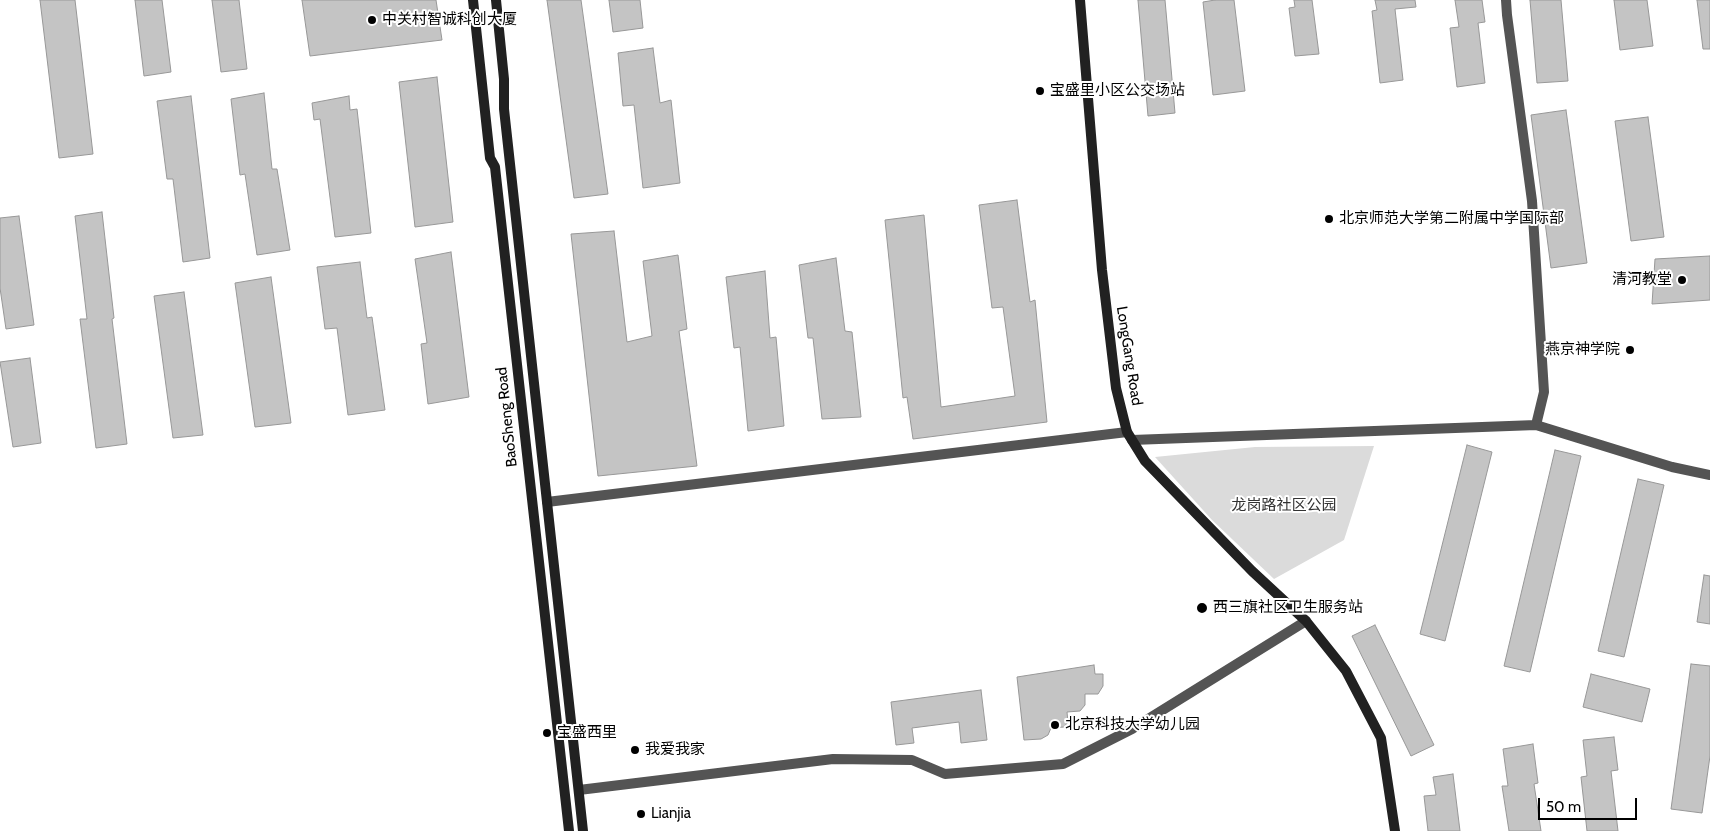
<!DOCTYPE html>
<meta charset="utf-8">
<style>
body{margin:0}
#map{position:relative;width:1710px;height:831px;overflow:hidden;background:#fff;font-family:Cabin,sans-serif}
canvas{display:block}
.scale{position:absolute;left:1538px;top:798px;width:99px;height:22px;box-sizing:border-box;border:2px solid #000;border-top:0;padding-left:6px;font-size:15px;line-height:18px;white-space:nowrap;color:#000;-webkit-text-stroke:4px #fff;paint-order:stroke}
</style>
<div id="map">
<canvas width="1710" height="831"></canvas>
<div class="scale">50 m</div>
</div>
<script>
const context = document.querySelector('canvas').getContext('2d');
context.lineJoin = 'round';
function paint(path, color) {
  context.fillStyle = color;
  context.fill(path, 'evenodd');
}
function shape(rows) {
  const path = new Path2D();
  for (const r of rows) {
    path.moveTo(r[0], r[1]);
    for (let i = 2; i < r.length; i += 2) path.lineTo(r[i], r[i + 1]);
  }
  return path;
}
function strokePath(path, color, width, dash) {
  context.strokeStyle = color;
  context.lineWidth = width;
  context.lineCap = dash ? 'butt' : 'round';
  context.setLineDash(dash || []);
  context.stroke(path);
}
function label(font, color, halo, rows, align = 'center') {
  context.font = font + ' Cabin,"Noto Sans SC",sans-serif';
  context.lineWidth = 4;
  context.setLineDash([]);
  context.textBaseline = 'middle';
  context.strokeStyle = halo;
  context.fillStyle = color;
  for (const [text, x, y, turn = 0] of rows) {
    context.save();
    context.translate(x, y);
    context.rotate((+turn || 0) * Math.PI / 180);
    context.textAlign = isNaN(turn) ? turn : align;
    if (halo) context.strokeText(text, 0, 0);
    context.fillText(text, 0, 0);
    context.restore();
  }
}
paint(shape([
 [1374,446,1344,540,1274,579,1212,520,1155,457,1255,447]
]), '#dbdbdb');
const building = shape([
 [40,0,75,0,93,154,59,158,40,0],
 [135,0,162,0,171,72,144,76,135,0],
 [212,0,239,0,247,69,221,72,212,0],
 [302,0,436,0,442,40,310,56,302,0],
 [547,0,581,0,608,194,574,198,547,0],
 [609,0,640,0,643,28,613,32,609,0],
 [1138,0,1165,0,1175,113,1148,116,1138,0],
 [1215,0,1234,0,1245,91,1213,95,1203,2,1215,0],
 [1294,0,1312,0,1319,54,1295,56,1289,8,1295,7,1294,0],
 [1375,0,1415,0,1416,7,1395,9,1403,80,1380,83,1372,11,1377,10,1375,0],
 [1455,0,1482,0,1485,22,1478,23,1485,83,1457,87,1450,28,1459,27,1455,0],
 [1530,0,1561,0,1568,81,1537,83,1530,0],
 [1614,0,1647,0,1653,46,1620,50,1614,0],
 [1697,0,1710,0,1710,49,1703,49,1697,0],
 [653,48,660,103,671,100,680,183,643,188,634,105,623,106,618,53,653,48],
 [437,77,453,222,415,227,399,82,437,77],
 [264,93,272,169,277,169,290,250,257,255,245,174,240,175,231,99,264,93],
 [191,96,210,258,183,262,173,179,167,179,157,101,191,96],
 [349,96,350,110,357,109,371,233,335,237,320,119,314,120,312,103,349,96],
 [1566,110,1587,263,1551,268,1531,115,1566,110],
 [1648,117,1664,237,1631,241,1615,121,1648,117],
 [1017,200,1030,302,1035,300,1047,422,913,439,907,397,903,398,885,220,924,215,941,407,1015,396,1003,307,992,308,979,205,1017,200],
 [102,212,114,318,112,319,127,444,96,448,80,319,87,319,75,216,102,212],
 [19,216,34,325,6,329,0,288,0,218,19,216],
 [614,231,627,342,652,336,643,261,678,255,687,329,679,331,697,466,598,476,571,234,614,231],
 [451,252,469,397,428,404,421,344,427,343,415,259,451,252],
 [1710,256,1710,300,1652,304,1655,259,1710,256],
 [836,258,845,331,852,332,861,417,822,419,813,338,808,338,799,265,836,258],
 [360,262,367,318,372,317,385,410,348,415,337,328,325,329,317,267,360,262],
 [765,271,770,338,776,337,784,426,748,431,740,347,734,348,726,277,765,271],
 [271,277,291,423,255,427,235,283,271,277],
 [184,292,203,435,173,438,154,296,184,292],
 [30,358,41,443,13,447,0,362,30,358],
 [1467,445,1492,452,1445,641,1420,634,1467,445],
 [1555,450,1581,456,1530,672,1504,666,1555,450],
 [1638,479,1664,485,1624,657,1598,651,1638,479],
 [1704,575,1710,576,1710,624,1697,622,1704,575],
 [1375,625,1434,745,1411,756,1352,636,1375,625],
 [1691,664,1710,666,1710,756,1702,813,1671,809,1691,664],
 [1094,665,1095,674,1103,674,1103,686,1098,694,1085,694,1085,705,1080,711,1067,712,1068,722,1064,727,1051,728,1048,735,1041,739,1024,740,1017,677,1094,665],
 [1591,674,1650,689,1642,722,1583,707,1591,674],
 [981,690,987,740,961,743,959,722,912,728,914,743,896,745,891,702,981,690],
 [1614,737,1618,770,1611,771,1618,831,1587,831,1581,777,1587,776,1583,740,1614,737],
 [1533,744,1538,783,1534,784,1541,831,1509,831,1502,786,1508,786,1503,749,1533,744],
 [1453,774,1460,831,1428,831,1424,796,1436,795,1433,777,1453,774]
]);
paint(building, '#c4c4c4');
strokePath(building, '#989898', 1);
strokePath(shape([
 [1536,425,1672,467,1710,475],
 [1132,440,1536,425,1544,392,1532,201,1507,15,1506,0],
 [547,502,1127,432],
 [579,790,833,759,912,760,945,774,1063,764,1132,729,1306,621]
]), '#545454', 10);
strokePath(shape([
 [473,0,490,158,495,167,569,831],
 [496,0,504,79,504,109,583,831],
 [1080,0,1102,270,1116,388,1127,432,1145,461,1252,571,1306,621,1346,671,1381,738,1395,831]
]), '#212121', 10);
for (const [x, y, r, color] of [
 [372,20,5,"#000"],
 [1040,91,5,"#000"],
 [1329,219,5,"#000"],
 [1682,280,5,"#000"],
 [1630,350,5,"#000"],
 [1202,608,6,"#000"],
 [1055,725,5,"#000"],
 [547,733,5,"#000"],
 [635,750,5,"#000"],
 [641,814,5,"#000"]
]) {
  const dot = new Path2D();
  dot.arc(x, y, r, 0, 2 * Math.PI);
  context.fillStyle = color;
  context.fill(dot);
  strokePath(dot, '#fff', 2);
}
label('15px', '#000', '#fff', [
 ["中关村智诚科创大厦",382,20],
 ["宝盛里小区公交场站",1050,91],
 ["北京师范大学第二附属中学国际部",1339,219],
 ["清河教堂",1672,280,"right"],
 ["燕京神学院",1620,350,"right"],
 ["西三旗社区卫生服务站",1213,608],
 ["北京科技大学幼儿园",1065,725],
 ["宝盛西里",557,733],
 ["我爱我家",645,750],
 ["Lianjia",651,814]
], 'left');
label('15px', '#000', '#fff', [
 ["LongGang Road",1129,356,81],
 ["BaoSheng Road",507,417,-96]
]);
label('15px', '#323232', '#fff', [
 ["龙岗路社区公园",1284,506]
]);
</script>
